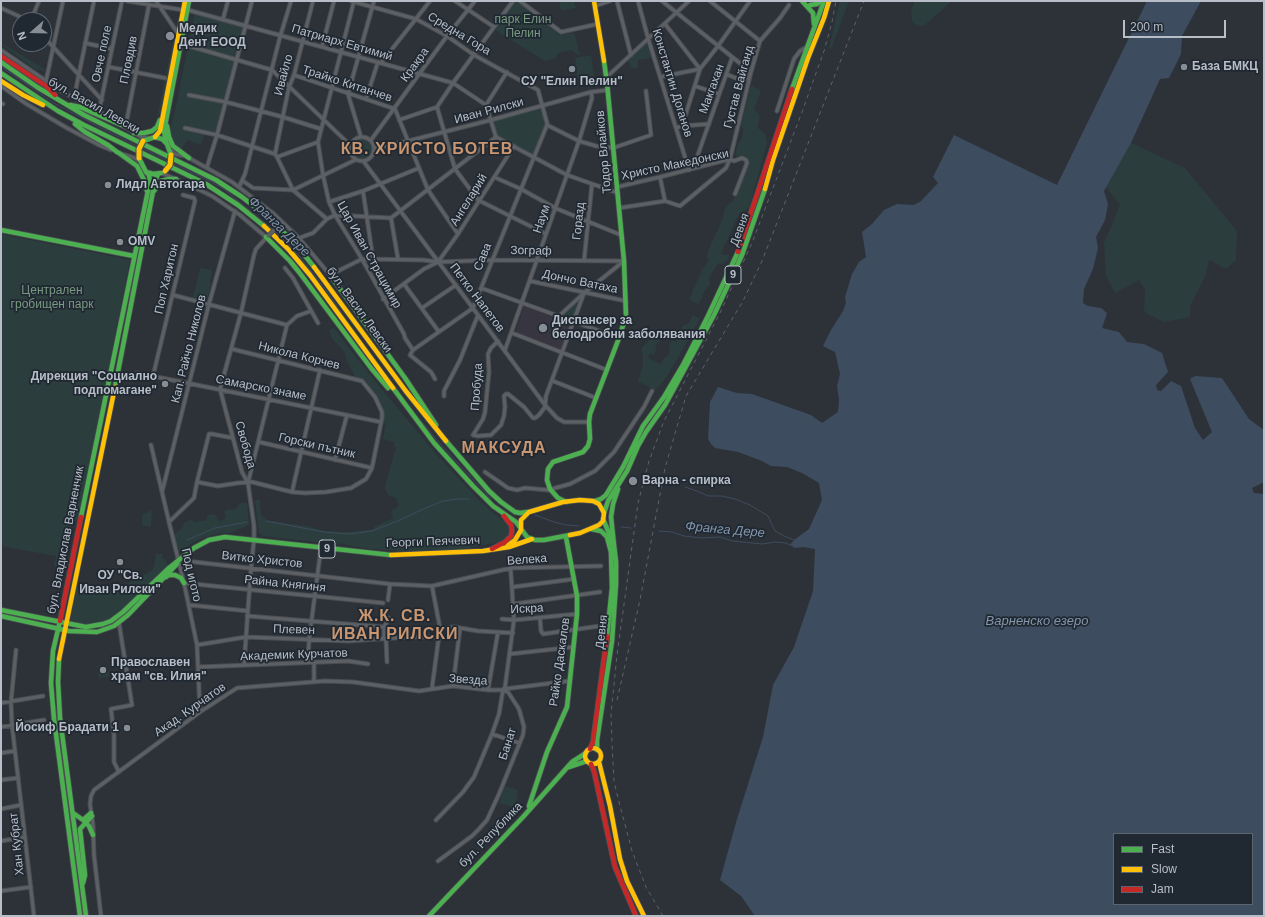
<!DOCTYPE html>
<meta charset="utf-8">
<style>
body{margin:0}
#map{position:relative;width:1265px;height:917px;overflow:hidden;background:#2c3238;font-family:Helvetica,sans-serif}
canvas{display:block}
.frame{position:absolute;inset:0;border:2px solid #b7bec7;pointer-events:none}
.legend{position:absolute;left:1113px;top:833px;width:140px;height:72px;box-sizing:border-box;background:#202832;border:1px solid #5c646e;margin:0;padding:5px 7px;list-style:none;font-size:12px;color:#b7bec7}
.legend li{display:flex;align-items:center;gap:8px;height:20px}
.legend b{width:20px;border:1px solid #5c646e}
.north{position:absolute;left:12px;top:12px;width:40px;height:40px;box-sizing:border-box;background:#202832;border:1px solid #5c646e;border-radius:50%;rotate:250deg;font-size:11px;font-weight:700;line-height:16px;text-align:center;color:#b7bec7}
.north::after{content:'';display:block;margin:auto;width:14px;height:18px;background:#868d95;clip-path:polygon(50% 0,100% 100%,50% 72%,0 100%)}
.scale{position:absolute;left:1123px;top:20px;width:103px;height:18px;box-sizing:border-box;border:2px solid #b7bec7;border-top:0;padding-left:5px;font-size:12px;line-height:14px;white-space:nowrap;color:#b7bec7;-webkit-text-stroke:3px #202832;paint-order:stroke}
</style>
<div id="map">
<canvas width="1265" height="917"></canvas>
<div class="frame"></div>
<ul class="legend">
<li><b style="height:5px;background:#4caf50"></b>Fast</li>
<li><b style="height:5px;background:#ffc107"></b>Slow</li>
<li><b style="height:5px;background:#c62828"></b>Jam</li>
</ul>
<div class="north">N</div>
<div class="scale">200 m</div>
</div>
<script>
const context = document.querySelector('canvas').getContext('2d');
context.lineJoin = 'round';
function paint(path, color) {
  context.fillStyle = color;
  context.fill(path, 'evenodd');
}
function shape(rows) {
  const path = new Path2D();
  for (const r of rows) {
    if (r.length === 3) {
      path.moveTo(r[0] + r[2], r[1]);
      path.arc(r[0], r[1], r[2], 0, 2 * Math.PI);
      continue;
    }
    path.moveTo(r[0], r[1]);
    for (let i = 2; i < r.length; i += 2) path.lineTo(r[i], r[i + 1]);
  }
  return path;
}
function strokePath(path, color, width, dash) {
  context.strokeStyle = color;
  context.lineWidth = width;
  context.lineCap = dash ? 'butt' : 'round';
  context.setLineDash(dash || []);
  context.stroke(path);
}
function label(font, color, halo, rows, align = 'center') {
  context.font = font + ' Helvetica,sans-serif';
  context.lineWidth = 3.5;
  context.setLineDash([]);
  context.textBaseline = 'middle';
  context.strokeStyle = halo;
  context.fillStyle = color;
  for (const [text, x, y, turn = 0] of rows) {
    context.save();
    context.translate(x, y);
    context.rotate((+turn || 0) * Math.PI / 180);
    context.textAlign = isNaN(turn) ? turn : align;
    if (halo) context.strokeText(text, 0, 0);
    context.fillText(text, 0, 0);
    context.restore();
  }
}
paint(shape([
 [524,306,571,324,562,350,515,333]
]), '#363540');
paint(shape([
 [515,1,517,1,558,32,556,35,574,33,580,55,578,55,571,50,558,53,555,59,545,61,495,30],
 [559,1,574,1,576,8,561,11],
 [840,1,849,1,831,49,829,48],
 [915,1,952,1,925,25,922,26,915,24,912,20,911,10],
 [195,12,246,25,217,135,205,132,201,145,188,140,181,149,177,146,172,138,170,131,171,126,176,106],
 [175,33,177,40,162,110,157,117],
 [1,43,45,69,44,72,39,69,37,71,1,44],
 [647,43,651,58,638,60,638,68,631,68,628,60],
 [591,55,594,77,578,79,575,58],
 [751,85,761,91,754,110,759,114,759,121,757,127,765,134,767,144,749,208,739,214,721,253,724,255,729,255,729,258,727,261,722,264,719,263,716,266,709,278,710,285,705,290,699,304,696,303,689,299,702,270,709,259,706,257,708,251,723,218,724,211,728,204,732,202,734,198,737,197,737,192,745,171,748,168,748,161,747,159,742,156,738,157,736,156,735,154,739,142,742,138,743,130,741,125],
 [542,106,547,123,533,157,496,137,491,120],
 [362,149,12],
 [1131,143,1185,168,1237,231,1236,260,1226,269,1209,260,1206,274,1190,306,1190,317,1164,322,1144,312,1145,289,1139,280,1115,293,1106,276,1104,243,1120,205,1106,187],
 [1,234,130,260,78,522,76,521,72,526,64,568,54,566,56,556,1,546],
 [200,268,212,270,210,282,211,283,207,301,193,297],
 [584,293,574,322,559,316],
 [693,315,700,319,668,375,658,388,654,390,638,381,643,364,643,356,641,350,643,346,651,339,660,339,659,343,657,342,655,347,657,349,654,355,650,353,648,358,661,364,664,358,667,357,669,353,670,344,672,340,676,342,680,334,682,326,688,324],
 [334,328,370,375,437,455,479,500,493,513,506,522,509,530,507,537,498,542,465,549,407,552,363,548,343,544,307,541,263,536,259,533,255,500,260,500,261,515,263,517,266,519,266,520,307,526,324,531,351,532,374,529,374,527,393,518,391,511,399,506,396,498,388,495,385,489,385,485,396,448,394,446,394,442,383,439,386,423,381,422,382,418,380,406,362,381,354,379,354,374,347,362,345,354,341,348,332,339,330,332,329,330],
 [241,503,247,503,249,525,229,533,221,533,202,538,189,545,183,550,181,551,178,548,176,544,174,535,183,527,184,523,192,519,194,522,207,520,207,516,212,514,216,515,217,518,220,522,226,517,225,515,225,510,236,509,238,505],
 [152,510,151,527,142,525,142,515],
 [156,554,163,554,162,559,165,559,169,568,116,618,93,626,71,624,71,617,76,588,85,589,96,588,117,591,120,587,153,570],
 [104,665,107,666,110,676,99,678,97,666],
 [505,786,518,790,517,796,518,797,513,807,499,803]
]), '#2c3d3e');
paint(shape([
 [1147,1,1201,1,1182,36,1181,54,1169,78,1160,79,1131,143,1104,191,1108,204,1105,220,1096,237,1098,248,1093,269,1084,289,1083,303,1088,306,1101,308,1107,313,1102,328,1119,332,1127,342,1144,344,1162,353,1168,372,1156,385,1157,390,1161,391,1171,381,1181,386,1195,428,1203,440,1212,432,1190,379,1195,376,1222,378,1249,419,1264,430,1264,482,1252,488,1254,493,1264,494,1264,916,755,916,741,896,720,880,737,819,763,737,773,685,794,647,813,591,815,549,803,547,795,548,790,545,794,540,809,529,822,500,819,483,802,473,787,467,771,466,762,461,738,452,715,448,711,444,708,439,710,402,718,387,737,393,752,394,811,415,822,423,838,412,839,400,837,386,840,374,835,352,823,346,831,330,843,311,846,303,845,297,852,274,859,262,866,257,862,232,872,224,884,210,897,204,914,205,921,201,938,183,933,177,954,135,1057,185],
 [1114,834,1252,834,1252,904,1114,904]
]), '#3e4c5f');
strokePath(shape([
 [1,67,54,103,95,125,139,147],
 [142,148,168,161],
 [172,163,208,180,225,190,272,229],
 [275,231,299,256,326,290,349,324],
 [410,407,434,437,491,499],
 [685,487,697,491,708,496,722,496,735,499,750,505,768,516,775,531,784,536,794,540],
 [535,515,554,522,566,525,579,526],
 [266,521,324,532,348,534,372,531,400,520,421,510,443,501,457,499,469,499],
 [621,527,631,528],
 [659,531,672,532,684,536,701,538,720,537,732,541,763,544,775,542,786,543,790,545],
 [187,540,215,528,247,522]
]), '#3e4c5f', 1);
const street = shape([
 [127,1,183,10],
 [156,1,179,35],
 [351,1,416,19,447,36,474,55,538,90,547,123,547,125,473,308,413,350,410,355,431,372,435,379],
 [354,1,318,142,323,175,329,202,335,215,362,259,404,334,405,338,413,350],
 [455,1,494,27],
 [520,1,561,32,598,24],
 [617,1,631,55],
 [638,1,648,38,689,170],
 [662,1,751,72,745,80,743,81],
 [710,1,760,41],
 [595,6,610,1],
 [1,8,27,20],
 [188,10,453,83,486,105],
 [223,19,228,1],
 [31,20,39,1],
 [44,37,102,100],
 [85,43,112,49],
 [182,44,272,70,351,146],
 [322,47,334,1],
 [1,50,61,91,107,116],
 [381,63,430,1],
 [109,67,165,78],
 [507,72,486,105,496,137,567,175,618,193],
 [610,74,689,1],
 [726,74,743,81],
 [294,75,395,109,428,190,458,234],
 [660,77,700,69,665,24],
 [46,81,63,1],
 [1,86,25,103,67,128,99,145,111,150],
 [695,86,719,94],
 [189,95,226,102,283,117,321,129],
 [74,98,94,1],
 [366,99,378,62],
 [1,103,3,104],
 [437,107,455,169,478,200,546,234],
 [99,111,122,1],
 [777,111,794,59,800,51,805,48],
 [127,119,149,5],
 [399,120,437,107,453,83,513,1],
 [547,125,579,141,596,146,613,148,651,135,646,91],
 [682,126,700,69,718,46,750,1],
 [125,127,141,137,149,138],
 [185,128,217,135,275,154,277,157,318,142],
 [676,128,682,126,709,124],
 [362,149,12],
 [361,137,348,94,374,1],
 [371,140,447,36,475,1],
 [375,148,408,141,491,120,591,92,608,90],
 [171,150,175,154,184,156],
 [122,154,135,158,139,161],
 [275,154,289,87,294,75,313,1],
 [277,157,293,190,327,219],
 [189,158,232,182,274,214,299,238,330,275,362,259,423,260,438,262,492,260,624,261],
 [364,162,545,405,557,418,564,422,589,422],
 [207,167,217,135,252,1],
 [689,170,695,163,732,58],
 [161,173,183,182,212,196,240,215,266,237],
 [494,177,521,189,555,208,621,235],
 [660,177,665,201],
 [243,181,253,188,293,190,355,160],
 [239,187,245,174,280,37,291,1],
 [617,187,660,177,730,159,734,161,742,158,746,160,747,163,735,194],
 [363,191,373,259],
 [329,202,363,191,419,168],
 [619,208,665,201,680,206,726,168,730,159,751,72,760,41,780,18,789,5],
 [391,218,398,259],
 [299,238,313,233,327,219,335,215,391,218,496,137],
 [584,261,592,184],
 [285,268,293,278,318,323],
 [530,281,626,301],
 [404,284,439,332],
 [481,288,619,338],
 [173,295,287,325],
 [383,299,424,269,438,262,458,234,514,146],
 [422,308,456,285],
 [559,316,584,293,624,261],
 [512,333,607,370],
 [498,341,491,348,488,354,489,372,485,412,483,419,473,435,478,436,491,435,501,425,504,416,505,407,504,396,506,394,508,394,524,407,533,418,535,418,539,415,545,407,546,396,584,293],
 [505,350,579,141,592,98,591,92],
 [137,373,381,422],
 [153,376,195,201,194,198,183,195],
 [553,381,596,398],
 [444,396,444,391,460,360,478,315],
 [259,442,372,468],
 [151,445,169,522,184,583,197,645,200,712],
 [335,460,347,415],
 [485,472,508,488,517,490,525,488,548,490,570,484,595,471,614,452,644,407,652,391],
 [197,482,218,486,238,483,252,482,292,492,305,493,326,492,351,488,366,479,372,468,382,418,382,412,375,397,362,381,232,349],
 [248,483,287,325,297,316,311,311],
 [162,492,209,304,235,211],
 [292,492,320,370],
 [169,522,194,498,197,482,209,434,212,434,233,438],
 [186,561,390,584,432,586,511,568,601,566],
 [184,583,383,603],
 [513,587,574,579],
 [388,600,390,584],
 [514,604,600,592],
 [189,605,248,611],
 [247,616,384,627],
 [540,618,541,631,543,634,600,626],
 [502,619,514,620,577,614],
 [440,628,455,627,478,631,513,633],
 [384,639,384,627,389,618],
 [386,639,387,662],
 [197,645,246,637,348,641,409,637,439,637],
 [16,650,11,702,12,725,34,916],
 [510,654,573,647],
 [308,662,309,640,321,548],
 [244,665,251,568,254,540,254,526,248,483,242,472,220,389,241,313,254,255,256,249,267,237],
 [198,667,348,661,368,664],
 [313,682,314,679,314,662],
 [453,686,460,628],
 [432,688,440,628,432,586],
 [504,689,569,681],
 [488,690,498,632],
 [1,703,43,696],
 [1,727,44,720],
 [492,734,519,743],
 [1,753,15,751],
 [119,772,114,762,114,735,111,709,132,705,119,623],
 [1,780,18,778],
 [1,809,21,805],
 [436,820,463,792,474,777,492,734,499,714,503,690,508,692,519,709,524,727,523,735,499,794,487,820,479,829,472,836,438,861],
 [1,841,25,837],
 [1,891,31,887],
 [101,916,94,855,93,825,90,804,91,796,94,790,200,712,237,688,325,681,353,682,419,691,453,686,488,690,503,690,505,687,514,620,510,559]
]);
const fast = shape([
 [802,1,813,13,814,24],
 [810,5,817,4,821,1],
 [1,62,37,87,84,115,216,180,242,197,260,211,294,242,314,267],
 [1,73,58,111,84,125,206,184,238,205,264,226],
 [792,89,824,1],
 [70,105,80,107,126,127],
 [75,124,85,132,108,145,117,152],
 [167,126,169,137,173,146,189,158],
 [134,133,144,133,152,131,157,127,160,120],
 [143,141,155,137,162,139,167,144,171,155],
 [166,142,164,131,189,1],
 [119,153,137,166,145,182,147,191],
 [139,158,146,172,153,174,161,173],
 [154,191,161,181,169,179,176,179],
 [1,230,134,256],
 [266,237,290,261,299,272,371,368,388,388],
 [330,275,405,378,436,425],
 [115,387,155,181,158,174],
 [393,388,434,443,473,486,493,506,516,522,527,537,535,540,544,540,570,535],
 [446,441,489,491,501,502,515,512,520,513,527,512],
 [595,501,601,499,606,495,623,467,643,426,664,397,683,365,708,316,738,252],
 [566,502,558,498,550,489,547,480,548,469,553,462,583,452,588,446,590,439,589,422,590,414,619,338,626,316,624,261,607,83,604,61],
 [604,513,608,501,627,471,638,446,646,432,665,405,714,315,742,255,765,189],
 [81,517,150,181,149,175,146,172],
 [591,529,601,531,607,537,611,552,612,588,607,636],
 [614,545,611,517,613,504,618,489],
 [166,577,169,575,175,575,181,578,184,583],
 [1,610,86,627,103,624,111,621,123,612,169,568,194,548,209,540,225,537,391,555],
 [1,616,69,631,97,632,114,626,128,615,177,564],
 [60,621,53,651,51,683,54,719,80,916],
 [59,659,58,682,60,718,86,916],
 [597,750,597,740,612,641,616,584,616,562,614,545,603,519],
 [569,767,587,761],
 [530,809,529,806,547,752,567,707,577,614,577,596,566,537],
 [73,813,83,820,91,813],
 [84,821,89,826,93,835],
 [83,883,85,875,80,829,92,816],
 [429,916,523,817,572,762,586,753]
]);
const slow = shape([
 [594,1,604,61],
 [1,81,23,95,43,105],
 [155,137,160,131,185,1],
 [765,189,773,160,808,58,824,18,829,1],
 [264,226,289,250,310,275,393,388],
 [314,267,405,390,446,441],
 [521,528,521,520,529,512,563,502,580,500,593,501,599,504,604,513,603,521,599,525,580,533,570,535],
 [508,545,515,540,521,530],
 [391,555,483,551,509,547,532,539],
 [59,659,115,387],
 [593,756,8],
 [599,762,610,806,620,859,627,881,644,916]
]);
const jam = shape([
 [1,56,46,86,55,95],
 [738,252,792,89],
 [492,549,505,542,511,536,512,531,511,525,504,516],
 [60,621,81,517],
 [590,749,593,742,607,636],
 [591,764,594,771,615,867,636,916]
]);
strokePath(street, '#4a4e52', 5);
strokePath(fast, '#4a4e52', 6);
strokePath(slow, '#4a4e52', 6);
strokePath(jam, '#4a4e52', 6);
strokePath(street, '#5c6065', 3);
strokePath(fast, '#4caf50', 4.5);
strokePath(slow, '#ffc107', 4.5);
strokePath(jam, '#c62828', 4.5);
strokePath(shape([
 [617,700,640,600,665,468,686,396,743,301,762,261,864,1],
 [663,916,646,887,632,851,617,794,614,781,612,744,611,714,617,655,638,503,649,461,664,421,720,313,752,243,802,112,824,51,832,22,836,1]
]), '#606469', 1, [4, 4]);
const streetBridge = shape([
 [268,236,280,224]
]);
const slowBridge = shape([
 [139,158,139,149,143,141],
 [165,171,170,165,171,155]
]);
strokePath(streetBridge, '#4a4e52', 5, []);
strokePath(slowBridge, '#4a4e54', 7, []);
strokePath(streetBridge, '#5c6065', 3);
strokePath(slowBridge, '#ffc107', 5);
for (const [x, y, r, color] of [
 [170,36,5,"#868d95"],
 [1184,67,4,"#868d95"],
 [572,69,4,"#868d95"],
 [108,185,4,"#868d95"],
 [120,242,4,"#868d95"],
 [543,328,5,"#868d95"],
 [165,384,4,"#868d95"],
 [633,481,5,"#868d95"],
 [120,562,4,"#868d95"],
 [103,670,4,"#868d95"],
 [127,728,4,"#868d95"]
]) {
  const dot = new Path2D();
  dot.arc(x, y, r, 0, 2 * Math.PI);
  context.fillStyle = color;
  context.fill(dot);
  strokePath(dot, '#202832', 1.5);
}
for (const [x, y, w] of [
 [733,275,16],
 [327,549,16]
]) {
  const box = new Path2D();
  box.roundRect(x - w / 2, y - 9, w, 18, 3);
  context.fillStyle = '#202832';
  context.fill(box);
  strokePath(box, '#b7bec7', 1);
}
label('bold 11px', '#b7bec7', null, [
 ["9",733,275],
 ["9",327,549]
]);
label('12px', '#789a80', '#202832', [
 ["парк Елин",523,20],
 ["Пелин",523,34],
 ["Централен",52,291],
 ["гробищен парк",52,305]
]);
label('bold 12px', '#b7bec7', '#202832', [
 ["Медик",179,29],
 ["Дент ЕООД",179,43],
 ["База БМКЦ",1192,67],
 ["СУ \"Елин Пелин\"",572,82,"center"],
 ["Лидл Автогара",116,185],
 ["OMV",128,242],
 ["Диспансер за",552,321],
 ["белодробни заболявания",552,335],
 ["Дирекция \"Социално",157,377,"right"],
 ["подпомагане\"",157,391,"right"],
 ["Варна - спирка",642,481],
 ["ОУ \"Св.",120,576,"center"],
 ["Иван Рилски\"",120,590,"center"],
 ["Православен",111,663],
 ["храм \"св. Илия\"",111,677],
 ["Йосиф Брадати 1",119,728,"right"]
], 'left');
label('12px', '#b7bec7', '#202832', [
 ["Средна Гора",459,34,31],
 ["Патриарх Евтимий",342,43,16],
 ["Овче поле",102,54,-78],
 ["Пловдив",129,60,-79],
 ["Кракра",415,65,-54],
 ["Ивайло",284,75,-75],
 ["Константин Доганов",672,83,73],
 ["Трайко Китанчев",347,84,18],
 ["Густав Вайганд",739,87,-75],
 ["Макгахан",712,89,-70],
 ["бул. Васил Левски",94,106,29],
 ["Иван Рилски",489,111,-15],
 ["Тодор Влайков",604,152,-95],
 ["Христо Македонски",675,165,-12],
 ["Ангеларий",469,200,-58],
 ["Наум",542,219,-71],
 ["Горазд",579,221,-84],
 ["Девня",740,230,-70],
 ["Зограф",531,251,1],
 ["Цар Иван Страцимир",369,255,61],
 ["Сава",483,257,-68],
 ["Поп Харитон",167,279,-77],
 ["Дончо Ватаха",580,282,12],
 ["Петко Напетов",477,298,53],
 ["бул. Васил Левски",359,310,54],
 ["Кап. Райчо Николов",189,349,-76],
 ["Никола Корчев",299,356,14],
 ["Прoбудa",477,387,-86],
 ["Самарско знаме",261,388,11],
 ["Свобода",245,445,74],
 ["Горски пътник",317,446,13],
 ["бул. Владислав Варненчик",66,540,-79],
 ["Георги Пеячевич",433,542,-2],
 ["Витко Христов",262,560,6],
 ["Велека",527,560,-4],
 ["Под игото",191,575,77],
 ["Райна Княгиня",285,584,6],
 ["Искра",527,609,-3],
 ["Плевен",294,630,2],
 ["Девня",602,632,-84],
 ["Академик Курчатов",294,655,-2],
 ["Райко Даскалов",560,662,-82],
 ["Звезда",468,680,4],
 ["Акад. Курчатов",190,710,-35],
 ["Банат",508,744,-72],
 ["бул. Република",491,835,-46],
 ["Хан Кубрат",17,844,-96]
]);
label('italic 13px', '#8395ab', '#202832', [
 ["Франга Дере",279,227,44],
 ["Франга Дере",725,530,5],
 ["Варненско езеро",1037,621]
]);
context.letterSpacing = '1px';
label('bold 16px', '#c99671', '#202832', [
 ["КВ. ХРИСТО БОТЕВ",427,150],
 ["МАКСУДА",504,449],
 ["Ж.К. СВ.",395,617],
 ["ИВАН РИЛСКИ",395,635]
]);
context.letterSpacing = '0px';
</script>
